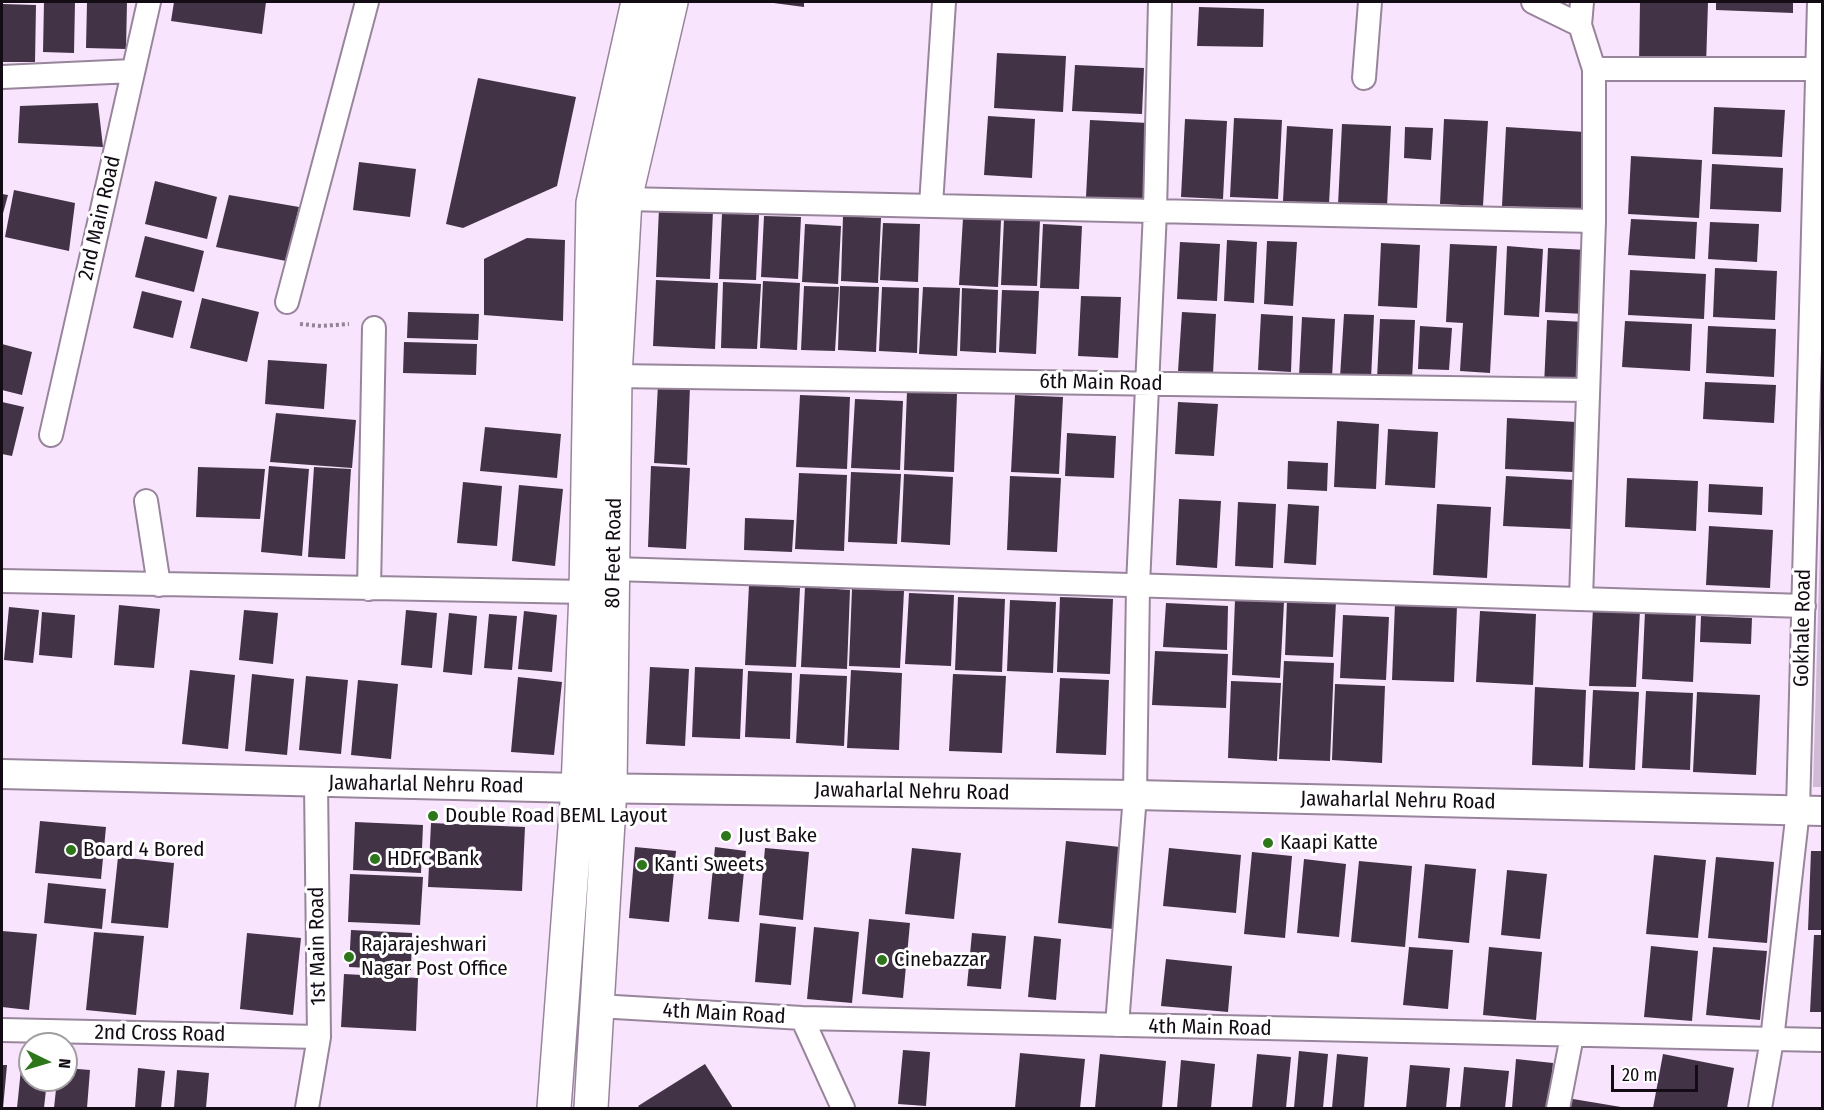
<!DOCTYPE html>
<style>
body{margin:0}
#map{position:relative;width:1824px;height:1110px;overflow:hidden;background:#f8e4fd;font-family:"Fira Sans Condensed",sans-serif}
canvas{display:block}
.frame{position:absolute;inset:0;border:3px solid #130c14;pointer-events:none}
.north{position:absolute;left:18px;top:1032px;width:60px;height:60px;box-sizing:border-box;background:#fff;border:2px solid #a19ea1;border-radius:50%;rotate:95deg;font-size:16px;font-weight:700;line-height:24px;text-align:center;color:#130c14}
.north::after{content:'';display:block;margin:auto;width:21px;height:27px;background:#2d761a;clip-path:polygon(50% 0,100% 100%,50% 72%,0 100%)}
.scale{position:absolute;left:1611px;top:1065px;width:87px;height:27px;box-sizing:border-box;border:3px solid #130c14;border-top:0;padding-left:8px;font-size:18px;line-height:21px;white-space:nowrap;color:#130c14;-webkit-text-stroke:4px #fff;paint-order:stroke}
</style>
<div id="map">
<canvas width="1824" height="1110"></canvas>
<div class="frame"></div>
<div class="north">N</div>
<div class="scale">20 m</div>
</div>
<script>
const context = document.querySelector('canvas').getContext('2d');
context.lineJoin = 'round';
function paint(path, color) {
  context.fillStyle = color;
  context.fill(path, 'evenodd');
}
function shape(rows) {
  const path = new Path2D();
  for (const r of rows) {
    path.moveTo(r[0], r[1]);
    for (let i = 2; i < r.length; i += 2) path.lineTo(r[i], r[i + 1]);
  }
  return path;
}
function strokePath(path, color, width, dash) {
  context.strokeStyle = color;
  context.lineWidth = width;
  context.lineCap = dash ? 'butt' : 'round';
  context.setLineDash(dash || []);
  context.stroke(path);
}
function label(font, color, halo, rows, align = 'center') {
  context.font = font + ' "Fira Sans Condensed",sans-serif';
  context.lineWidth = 6;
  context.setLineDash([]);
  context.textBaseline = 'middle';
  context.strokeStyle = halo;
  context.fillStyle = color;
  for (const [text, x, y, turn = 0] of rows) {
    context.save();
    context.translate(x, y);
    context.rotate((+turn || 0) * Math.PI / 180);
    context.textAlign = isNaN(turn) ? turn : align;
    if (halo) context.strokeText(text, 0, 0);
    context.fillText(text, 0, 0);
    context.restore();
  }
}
paint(shape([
 [1822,477,1822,787,1813,787]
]), '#cfbcd4');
paint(shape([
 [44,2,75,2,74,53,43,52],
 [87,2,127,2,126,49,86,48],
 [174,2,266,2,262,34,171,21],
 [766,2,804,2,804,7],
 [1640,2,1708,2,1706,66,1639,65],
 [1716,2,1793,2,1793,13,1716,10],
 [3,4,36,5,35,62,2,62],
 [1199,7,1264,9,1263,47,1197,46],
 [997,53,1066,56,1063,112,994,108],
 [1075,65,1144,68,1142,114,1072,111],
 [478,78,576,97,557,186,463,228,446,224],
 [98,103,103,147,18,143,20,106],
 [1714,107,1785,110,1782,157,1712,154],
 [988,116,1035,119,1032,178,984,175],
 [1234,118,1282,120,1278,199,1230,197],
 [1185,119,1227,121,1223,199,1181,197],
 [1444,119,1488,121,1483,206,1440,204],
 [1090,120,1148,123,1144,199,1086,197],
 [1342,124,1391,126,1387,207,1338,205],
 [1287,126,1333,129,1329,204,1283,201],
 [1405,127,1433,128,1431,160,1404,158],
 [1506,127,1585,132,1581,210,1502,206],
 [1631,156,1702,160,1699,218,1628,214],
 [359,162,416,169,410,217,353,210],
 [1712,164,1783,168,1781,212,1710,209],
 [155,181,217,197,207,239,145,224],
 [14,190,75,203,69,251,5,237],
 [2,194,8,195,2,217],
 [229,195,299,207,286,261,216,247],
 [659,208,713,211,710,279,656,277],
 [722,213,759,215,756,280,719,279],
 [764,216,801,217,798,279,761,277],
 [843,216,881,218,878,283,841,281],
 [963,218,1001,220,998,287,959,285],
 [1004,219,1040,220,1037,286,1001,285],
 [1631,219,1697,222,1695,259,1628,255],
 [1710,222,1759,224,1757,262,1708,259],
 [883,223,920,224,918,282,880,280],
 [805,224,841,226,838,284,802,282],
 [1043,224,1082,226,1079,289,1040,288],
 [145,236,204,251,194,292,135,277],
 [527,238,565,240,563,321,484,315,484,259],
 [1227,240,1257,242,1254,303,1224,301],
 [1267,241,1297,242,1293,306,1264,304],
 [1180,242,1220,244,1217,301,1177,299],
 [1381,243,1420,245,1417,308,1378,306],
 [1450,244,1497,246,1490,373,1460,371,1463,323,1446,322],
 [1507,246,1543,249,1539,317,1504,315],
 [1548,248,1587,250,1584,314,1545,312],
 [1715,268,1777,271,1775,320,1713,317],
 [1630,270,1706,274,1704,319,1628,315],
 [656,280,718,283,715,349,653,346],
 [763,281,800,283,797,350,760,348],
 [723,282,761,284,757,349,721,348],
 [804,286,839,287,835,351,801,350],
 [840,286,879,287,876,352,838,350],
 [882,287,919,288,917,353,879,351],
 [923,287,960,288,957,356,919,354],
 [962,288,998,290,996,353,960,351],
 [1002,290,1039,291,1036,354,999,352],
 [142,291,182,301,173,338,133,328],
 [1081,296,1121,297,1118,358,1078,356],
 [202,298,259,312,247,362,190,348],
 [408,312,479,314,478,340,407,338],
 [1182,312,1216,314,1213,374,1178,371],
 [1261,314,1293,316,1291,372,1258,370],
 [1344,314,1374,315,1371,379,1340,377],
 [1302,317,1335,319,1332,378,1299,376],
 [1380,319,1415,320,1412,380,1377,379],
 [1547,320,1584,322,1581,389,1544,386],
 [1625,321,1692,324,1690,371,1622,367],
 [1420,326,1452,328,1449,370,1418,369],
 [1708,326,1776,329,1774,377,1706,373],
 [404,342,477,344,476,375,403,373],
 [2,344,32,352,22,395,2,390],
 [268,360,327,364,324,409,265,404],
 [1705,382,1776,385,1774,423,1703,419],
 [658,384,690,386,687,465,654,463],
 [907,391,957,394,954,472,904,470],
 [800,395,850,397,847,469,796,467],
 [1015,395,1063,397,1059,474,1011,472],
 [855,399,903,401,900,470,851,468],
 [2,402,24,407,12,456,2,454],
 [1178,402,1218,404,1214,456,1175,454],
 [276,413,356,420,352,468,270,462],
 [1507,418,1576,422,1573,472,1505,469],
 [1337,421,1379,424,1376,489,1334,487],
 [485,427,561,434,557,478,480,471],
 [1388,429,1438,432,1435,488,1385,485],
 [1067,433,1116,436,1114,478,1065,476],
 [1288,461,1328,463,1327,491,1287,489],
 [269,466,309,469,302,556,261,552],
 [651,466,690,468,686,549,648,547],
 [198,467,265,469,260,519,196,517],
 [314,467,351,469,345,559,308,557],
 [851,472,901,474,897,544,848,542],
 [799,473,847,475,844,551,795,549],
 [904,474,953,477,950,545,901,542],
 [1010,476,1061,478,1057,552,1007,550],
 [1506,476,1574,480,1571,529,1503,526],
 [1627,478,1698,481,1696,531,1625,527],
 [463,482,502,486,497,546,457,543],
 [1709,484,1763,487,1762,515,1708,512],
 [519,485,563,489,555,566,512,561],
 [1179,499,1221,501,1217,568,1176,565],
 [1238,502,1276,504,1273,568,1235,566],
 [1288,504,1319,506,1316,565,1284,563],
 [1437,504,1491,507,1487,578,1433,575],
 [745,518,794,520,792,552,744,550],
 [1709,526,1773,530,1770,588,1706,585],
 [749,585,800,588,796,667,745,665],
 [805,587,850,590,847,669,801,667],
 [852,589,904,591,900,668,849,666],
 [909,593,954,595,951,666,905,664],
 [958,597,1005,599,1002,672,955,670],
 [1060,597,1113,599,1110,674,1057,672],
 [1287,599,1336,602,1333,657,1285,655],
 [1010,600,1056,602,1053,673,1007,671],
 [1235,600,1284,602,1280,678,1232,675],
 [1166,603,1228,606,1227,650,1163,647],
 [1395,603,1457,606,1454,682,1392,680],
 [119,605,160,609,154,668,114,665],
 [9,607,39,610,33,663,4,660],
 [1593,608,1640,610,1636,687,1589,686],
 [244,610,278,613,273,664,239,660],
 [406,610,437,613,432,668,401,665],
 [524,611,557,615,552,672,518,669],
 [1480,611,1536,614,1533,685,1476,682],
 [1645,611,1696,613,1693,682,1642,679],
 [42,612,75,615,72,658,39,655],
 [449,613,477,616,472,675,443,672],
 [489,614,517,616,512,670,484,668],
 [1343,615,1389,617,1386,680,1340,678],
 [1701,616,1752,618,1751,644,1700,642],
 [1155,651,1228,654,1226,708,1152,705],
 [1284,661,1334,663,1330,761,1279,759],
 [650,667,689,669,685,746,646,744],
 [695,667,743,669,740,739,692,737],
 [190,670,235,675,228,749,182,744],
 [851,670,902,673,899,750,847,748],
 [748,671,792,673,790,739,745,737],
 [252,674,294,679,287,755,245,751],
 [800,674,847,676,844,746,796,743],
 [953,674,1006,676,1002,753,949,751],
 [306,676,348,680,341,754,299,750],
 [518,677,562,682,554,755,511,752],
 [1060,678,1109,680,1106,755,1056,753],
 [358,680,398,684,391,759,351,755],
 [1231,681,1281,683,1277,761,1228,758],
 [1335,684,1385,686,1382,763,1332,760],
 [1535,687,1586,690,1583,767,1532,765],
 [1593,690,1639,692,1635,770,1589,768],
 [1646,691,1693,693,1690,770,1642,768],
 [1697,692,1760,695,1756,775,1693,772],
 [40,821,106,827,101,879,35,873],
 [355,822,423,825,421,873,353,870],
 [431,823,525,827,522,891,428,887],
 [1066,841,1120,847,1113,929,1058,923],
 [635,847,676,851,669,922,629,918],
 [715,847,746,851,739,922,708,919],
 [765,848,809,852,803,920,759,915],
 [912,848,961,853,954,919,905,914],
 [1169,848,1241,855,1236,913,1163,906],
 [1811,851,1822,851,1822,930,1808,930],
 [1252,852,1292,856,1285,938,1244,934],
 [1654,855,1706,860,1698,938,1646,934],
 [118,857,174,863,168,928,111,923],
 [1716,857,1774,862,1767,943,1708,938],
 [1304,859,1346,864,1339,937,1297,933],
 [1359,861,1412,866,1405,947,1351,942],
 [1425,864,1476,869,1469,943,1418,938],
 [1507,870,1547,874,1540,939,1501,935],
 [350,874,423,877,420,925,348,922],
 [48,883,106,889,102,929,44,923],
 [869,919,910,923,903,998,862,994],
 [760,923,796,927,791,985,755,982],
 [814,927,859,932,852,1003,807,999],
 [351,930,412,933,411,970,349,967],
 [2,931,37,934,29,1010,2,1007],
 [94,932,144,936,136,1015,86,1010],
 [247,933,301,938,293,1015,240,1009],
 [972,933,1006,936,1001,989,967,986],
 [1814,935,1822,935,1822,1012,1810,1012],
 [1034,936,1061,939,1056,1000,1028,997],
 [1651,946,1698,951,1692,1021,1644,1017],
 [1409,947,1453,950,1448,1009,1403,1005],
 [1489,947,1542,952,1536,1020,1483,1015],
 [1713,947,1767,951,1760,1020,1706,1015],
 [1166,959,1232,966,1228,1012,1161,1006],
 [344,974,418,978,416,1031,341,1027],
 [903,1050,930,1052,926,1106,898,1104],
 [1299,1051,1328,1054,1323,1108,1294,1108],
 [1020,1053,1085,1059,1080,1108,1015,1108],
 [1100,1054,1166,1061,1162,1108,1095,1108],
 [1257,1054,1291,1057,1286,1108,1252,1108],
 [1337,1054,1368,1057,1364,1108,1332,1108],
 [1663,1054,1734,1068,1727,1108,1653,1108],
 [1516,1059,1553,1063,1549,1108,1512,1108],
 [1181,1060,1215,1064,1211,1108,1177,1108],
 [705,1064,733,1108,640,1108,638,1106],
 [2,1065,7,1065,3,1108,2,1108],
 [1410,1065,1450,1068,1446,1108,1406,1108],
 [1464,1067,1509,1071,1505,1108,1460,1108],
 [66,1068,90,1070,87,1108,54,1108,57,1080,66,1080],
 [138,1068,165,1071,161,1108,135,1108],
 [21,1069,30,1070,30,1080,47,1080,44,1108,17,1108],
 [177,1070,209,1073,206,1108,174,1108],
 [1567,1098,1621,1107,1621,1108,1565,1108]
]), '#433347');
const minor = shape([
 [1533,2,1580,25],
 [1594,69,1822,69],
 [2,77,133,71],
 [1364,78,1370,2],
 [625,199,1594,221],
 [931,205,944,2],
 [287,302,367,2],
 [615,376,1587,390],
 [51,435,149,2],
 [146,501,159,585],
 [614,569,1804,606],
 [2,581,586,592],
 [369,589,374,328],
 [1581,598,1594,221,1594,69,1580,25,1582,2],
 [598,1006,802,1018,1822,1040],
 [802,1018,843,1108],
 [1117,1025,1135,795,1138,585,1155,211,1160,2],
 [2,1030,319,1037],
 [307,1108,319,1037,316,783],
 [1558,1108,1572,1036],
 [1760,1108,1772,1040,1798,810,1819,2]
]);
const tertiary = shape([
 [2,774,578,788,1135,795,1822,811]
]);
const secondary = shape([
 [554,1108,578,788,586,592,593,203,638,2],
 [591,1108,610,788,615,376,625,199,671,2]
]);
strokePath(minor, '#98859c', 26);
strokePath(tertiary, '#98859c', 32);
strokePath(secondary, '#98859c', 36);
strokePath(shape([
 [300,324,321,326,349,324]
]), '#928496', 4, [3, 3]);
strokePath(minor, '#fff', 22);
strokePath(tertiary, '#fff', 28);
strokePath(secondary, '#fff', 33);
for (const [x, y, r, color] of [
 [433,816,6,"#2d761a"],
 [726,836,6,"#2d761a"],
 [1268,843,6,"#2d761a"],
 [71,850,6,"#2d761a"],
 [375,859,6,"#2d761a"],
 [642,865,6,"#2d761a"],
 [349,957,6,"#2d761a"],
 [882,960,6,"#2d761a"]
]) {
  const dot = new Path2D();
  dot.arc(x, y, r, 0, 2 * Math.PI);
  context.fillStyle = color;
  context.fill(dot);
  strokePath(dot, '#fff', 2);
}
label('21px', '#130c14', '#fff', [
 ["2nd Main Road",100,218,-77],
 ["6th Main Road",1101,383,1],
 ["80 Feet Road",614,553,-89],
 ["Gokhale Road",1803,628,-89],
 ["Jawaharlal Nehru Road",426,785,1],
 ["Jawaharlal Nehru Road",912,792,1],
 ["Jawaharlal Nehru Road",1398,801,1],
 ["1st Main Road",318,946,-91],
 ["4th Main Road",724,1014,3],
 ["4th Main Road",1210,1028,1],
 ["2nd Cross Road",160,1034,1]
]);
label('21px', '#130c14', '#fff', [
 ["Double Road BEML Layout",445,816],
 ["Just Bake",738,836],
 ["Kaapi Katte",1280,843],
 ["Board 4 Bored",83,850],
 ["HDFC Bank",387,859],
 ["Kanti Sweets",654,865],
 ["Rajarajeshwari",361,945],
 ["Nagar Post Office",361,969],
 ["Cinebazzar",894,960]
], 'left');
</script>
